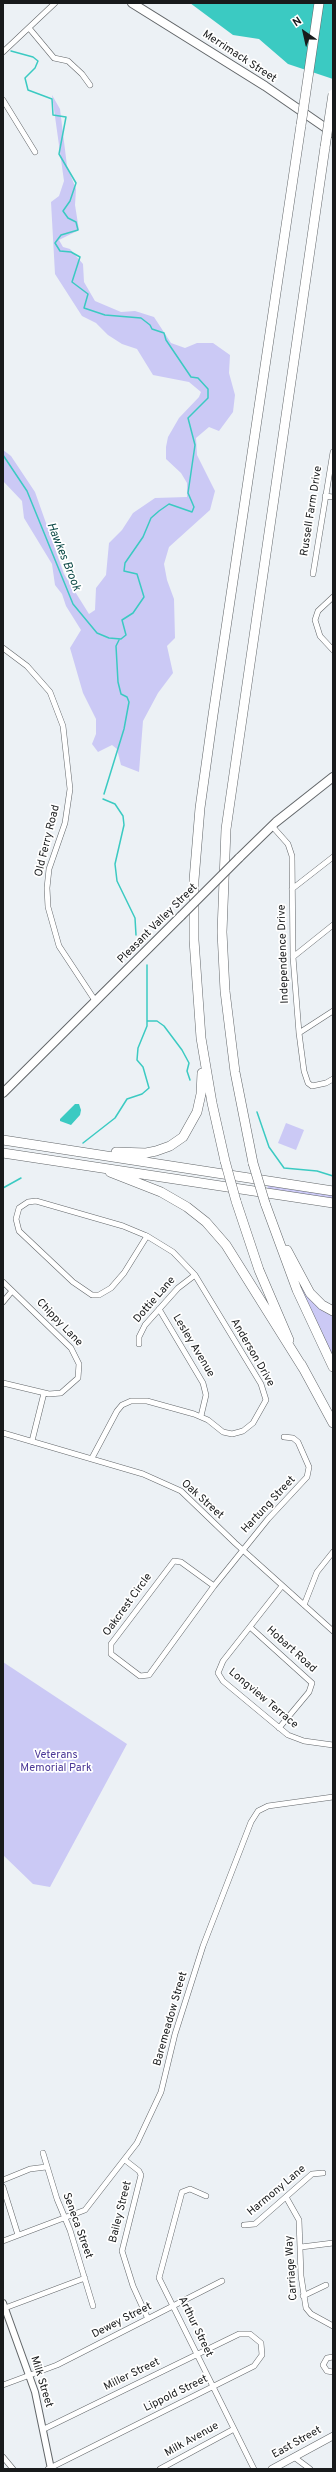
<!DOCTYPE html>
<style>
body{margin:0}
#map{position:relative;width:336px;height:2472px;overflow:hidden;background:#ecf1f5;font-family:Overpass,sans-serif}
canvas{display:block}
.frame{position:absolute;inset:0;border:4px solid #181a1b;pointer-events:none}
.north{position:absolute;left:284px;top:12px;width:40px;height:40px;-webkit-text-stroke:3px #fff;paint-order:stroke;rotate:326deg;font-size:11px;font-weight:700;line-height:16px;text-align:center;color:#181a1b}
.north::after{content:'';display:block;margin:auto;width:14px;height:18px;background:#181a1b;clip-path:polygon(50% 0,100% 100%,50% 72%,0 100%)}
</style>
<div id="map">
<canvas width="336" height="2472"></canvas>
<div class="frame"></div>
<div class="north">N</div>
</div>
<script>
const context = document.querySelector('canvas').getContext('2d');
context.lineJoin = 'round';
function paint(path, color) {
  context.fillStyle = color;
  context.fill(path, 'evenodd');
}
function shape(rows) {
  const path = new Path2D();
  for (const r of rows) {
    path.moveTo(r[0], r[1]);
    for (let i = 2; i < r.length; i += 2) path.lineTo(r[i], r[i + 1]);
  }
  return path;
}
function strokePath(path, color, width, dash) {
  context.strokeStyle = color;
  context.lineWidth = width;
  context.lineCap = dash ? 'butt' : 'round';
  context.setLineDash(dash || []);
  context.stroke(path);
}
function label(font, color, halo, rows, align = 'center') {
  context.font = font + ' Overpass,sans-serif';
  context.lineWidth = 3.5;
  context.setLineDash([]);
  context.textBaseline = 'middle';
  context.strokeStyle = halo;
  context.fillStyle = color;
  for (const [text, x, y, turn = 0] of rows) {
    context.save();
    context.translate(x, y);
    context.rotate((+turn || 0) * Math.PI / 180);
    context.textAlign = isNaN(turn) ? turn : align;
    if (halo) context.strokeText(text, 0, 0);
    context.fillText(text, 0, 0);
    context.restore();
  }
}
paint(shape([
 [52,95,60,109,67,166,76,189,75,205,79,230,59,240,63,247,70,249,83,264,84,282,95,301,121,312,135,311,154,317,171,343,185,348,197,343,213,343,230,355,229,373,235,395,233,412,219,431,209,427,196,438,197,455,215,491,210,510,169,547,164,564,167,580,174,599,175,638,167,646,173,673,158,693,143,721,139,772,121,765,117,749,112,745,98,752,92,744,96,734,96,719,83,693,70,648,81,630,66,606,62,594,55,585,52,564,24,518,22,501,3,481,3,450,11,456,35,492,64,574,89,614,95,610,96,588,106,575,109,543,122,530,133,513,155,498,187,497,187,483,181,473,166,459,166,447,168,437,179,418,199,397,201,392,189,382,153,375,137,349,122,344,108,335,96,323,82,316,55,274,51,202,59,196,64,181],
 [286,1123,304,1130,296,1150,278,1143],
 [266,1181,333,1192,333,1200,268,1189],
 [297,1278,333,1314,333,1356,310,1309],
 [3,1662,127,1744,50,1887,33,1884,3,1855]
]), '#cbc9f5');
paint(shape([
 [190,3,333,3,333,79,288,64,259,39,233,35],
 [75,1104,79,1104,81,1110,80,1115,71,1125,60,1121,60,1119]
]), '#3bcac2');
strokePath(shape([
 [3,455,27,491,73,604,97,633,109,638,121,639,126,635,122,620,133,613,144,597,137,574,124,571,125,563,143,537,151,518,159,511,169,504,192,512,194,507,188,493,195,445,188,418,208,398,208,389,198,378,191,377,166,340,164,333,152,329,150,325,141,318,105,315,84,308,88,294,72,282,80,257,71,252,60,251,55,243,61,235,78,230,76,222,68,218,63,211,70,201,76,183,59,154,66,117,53,115,52,99,28,90,25,78,35,68,38,61,33,57,11,51],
 [104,794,124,729,129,702,127,697,121,694,118,682,116,646,119,640],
 [103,799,115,804,123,816,124,825,115,864,117,881,135,918,136,935],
 [148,1021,157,1021,164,1026,182,1050,189,1063,187,1071,190,1080],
 [257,1112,269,1147,284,1168,317,1171,333,1176],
 [83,1143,115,1118,127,1099,142,1094,149,1088,143,1067,137,1060,138,1048,147,1026,147,965],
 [3,1188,21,1178]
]), '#3bcac2', 1.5);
const minor = shape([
 [29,28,54,58,68,61,82,74,90,85],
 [3,52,55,3],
 [3,100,35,152],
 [325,496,333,497],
 [313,574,333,452],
 [333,597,318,611,315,620,320,636,333,650],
 [3,648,27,666,50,692,63,726,70,789,65,823,49,869,47,888,48,907,59,946,96,1002],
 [272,826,288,844,292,856,293,957,299,1033,304,1071,308,1083,312,1086,326,1083,333,1079],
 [292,889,333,857],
 [293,957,333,925],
 [299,1033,333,1011],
 [36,1201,123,1226,147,1236,124,1273,111,1288,99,1295,92,1295,73,1282,19,1231,16,1219,19,1208,28,1202,36,1201],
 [3,1282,71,1348,79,1364,78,1378,61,1393,49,1394,3,1383],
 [3,1302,12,1291],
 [159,1309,203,1383,206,1395,201,1416],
 [139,1344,139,1337,145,1325,178,1288,195,1275],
 [3,1433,143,1474,181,1491,235,1543,333,1631],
 [32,1441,44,1393],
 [92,1458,117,1411,122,1405,131,1401,147,1401,194,1414,208,1420,223,1432,232,1434,243,1431,253,1423,266,1400,261,1384,195,1275,173,1252,147,1236],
 [214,1586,149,1675,140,1676,111,1654,111,1644,174,1561,181,1562,214,1586,268,1519,307,1477,309,1467,298,1442,293,1438,284,1437],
 [282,1586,223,1661,218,1673,223,1681,288,1735,304,1741,333,1745],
 [304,1605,317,1572,333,1552],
 [250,1627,312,1683,309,1692,279,1728],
 [43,2153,57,2199,70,2230,93,2306],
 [125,2160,139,2171,141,2175,122,2251,133,2286,148,2319],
 [3,2180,30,2169,46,2167],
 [3,2187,18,2235],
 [206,2196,190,2189,182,2192,159,2278,254,2469],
 [286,2197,299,2220,301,2276,306,2308,311,2314,333,2326],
 [244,2225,255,2224,312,2174,323,2173],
 [3,2241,85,2210,137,2143,161,2092,175,2034,203,1946,251,1822,258,1811,268,1806,333,1797],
 [301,2247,333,2243],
 [303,2296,326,2285],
 [5,2308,85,2278],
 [333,2357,327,2358,323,2365,327,2371,333,2372],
 [3,2385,57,2365,222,2281],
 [44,2429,239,2334,250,2334,261,2343,262,2355,254,2366,48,2469],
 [3,2457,13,2469],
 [294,2457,310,2469],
 [160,2469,234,2429]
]);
const tertiary = shape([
 [3,2303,35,2392,51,2469]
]);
const secondary = shape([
 [272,2469,333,2436]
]);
const primary = shape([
 [132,3,265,86,333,133],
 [239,858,276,822,333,777],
 [3,1093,181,916]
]);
const motorway = shape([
 [3,1140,333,1191],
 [116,1152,146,1153,156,1151,170,1146,183,1137,197,1112,201,1094,202,1073],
 [3,1153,333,1203],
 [225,1161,212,1103,201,1038,194,940,194,880,200,808,213,715,301,125],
 [253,1163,235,1072,225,991,222,932,226,829,325,147],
 [110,1172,161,1192,187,1207,206,1222,226,1245,303,1368],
 [236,1201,259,1270,289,1340],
 [265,1203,297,1290,333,1367],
 [287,1250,310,1293,322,1305,333,1311],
 [301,1364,333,1423]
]);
strokePath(minor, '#626669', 6);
strokePath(tertiary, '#626669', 8);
strokePath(secondary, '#626669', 8);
strokePath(primary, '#626669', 10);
strokePath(motorway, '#626669', 10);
strokePath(minor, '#fff', 5);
strokePath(tertiary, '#fff', 6);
strokePath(secondary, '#fff', 7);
strokePath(primary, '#fff', 8);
strokePath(motorway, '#fff', 9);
const primaryBridge = shape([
 [181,916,239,858]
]);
const motorwayBridge = shape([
 [301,125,319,3],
 [325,147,333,94],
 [225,1161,236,1201],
 [253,1163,265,1203]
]);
strokePath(primaryBridge, '#626669', 10, []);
strokePath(motorwayBridge, '#626669', 10, []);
strokePath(primaryBridge, '#fff', 8);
strokePath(motorwayBridge, '#fff', 9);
label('11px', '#181a1b', '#fff', [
 ["Merrimack Street",239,57,33],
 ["Russell Farm Drive",312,511,-81],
 ["Old Ferry Road",48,841,-76],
 ["Pleasant Valley Street",158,924,-45],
 ["Independence Drive",284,954,-92],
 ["Dottie Lane",155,1300,-49],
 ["Chippy Lane",59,1323,46],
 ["Lesley Avenue",193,1346,59],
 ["Anderson Drive",252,1353,60],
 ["Oak Street",202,1500,42],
 ["Hartung Street",269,1505,-47],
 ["Oakcrest Circle",128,1605,-54],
 ["Hobart Road",291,1650,42],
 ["Longview Terrace",263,1699,40],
 ["Baremeadow Street",171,2019,-74],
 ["Harmony Lane",277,2191,-40],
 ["Bailey Street",121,2212,-76],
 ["Seneca Street",77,2226,70],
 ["Carriage Way",292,2268,-94],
 ["Dewey Street",122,2321,-27],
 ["Arthur Street",195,2327,64],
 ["Miller Street",132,2375,-26],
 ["Milk Street",41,2382,73],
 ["Lippold Street",176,2394,-26],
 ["Milk Avenue",192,2440,-29],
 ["East Street",297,2443,-29]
]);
label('11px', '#4a3796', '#fff', [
 ["Veterans",56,1756],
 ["Memorial Park",56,1769]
]);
label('italic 12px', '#0e4b48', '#fff', [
 ["Hawkes Brook",63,557,68]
]);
</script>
